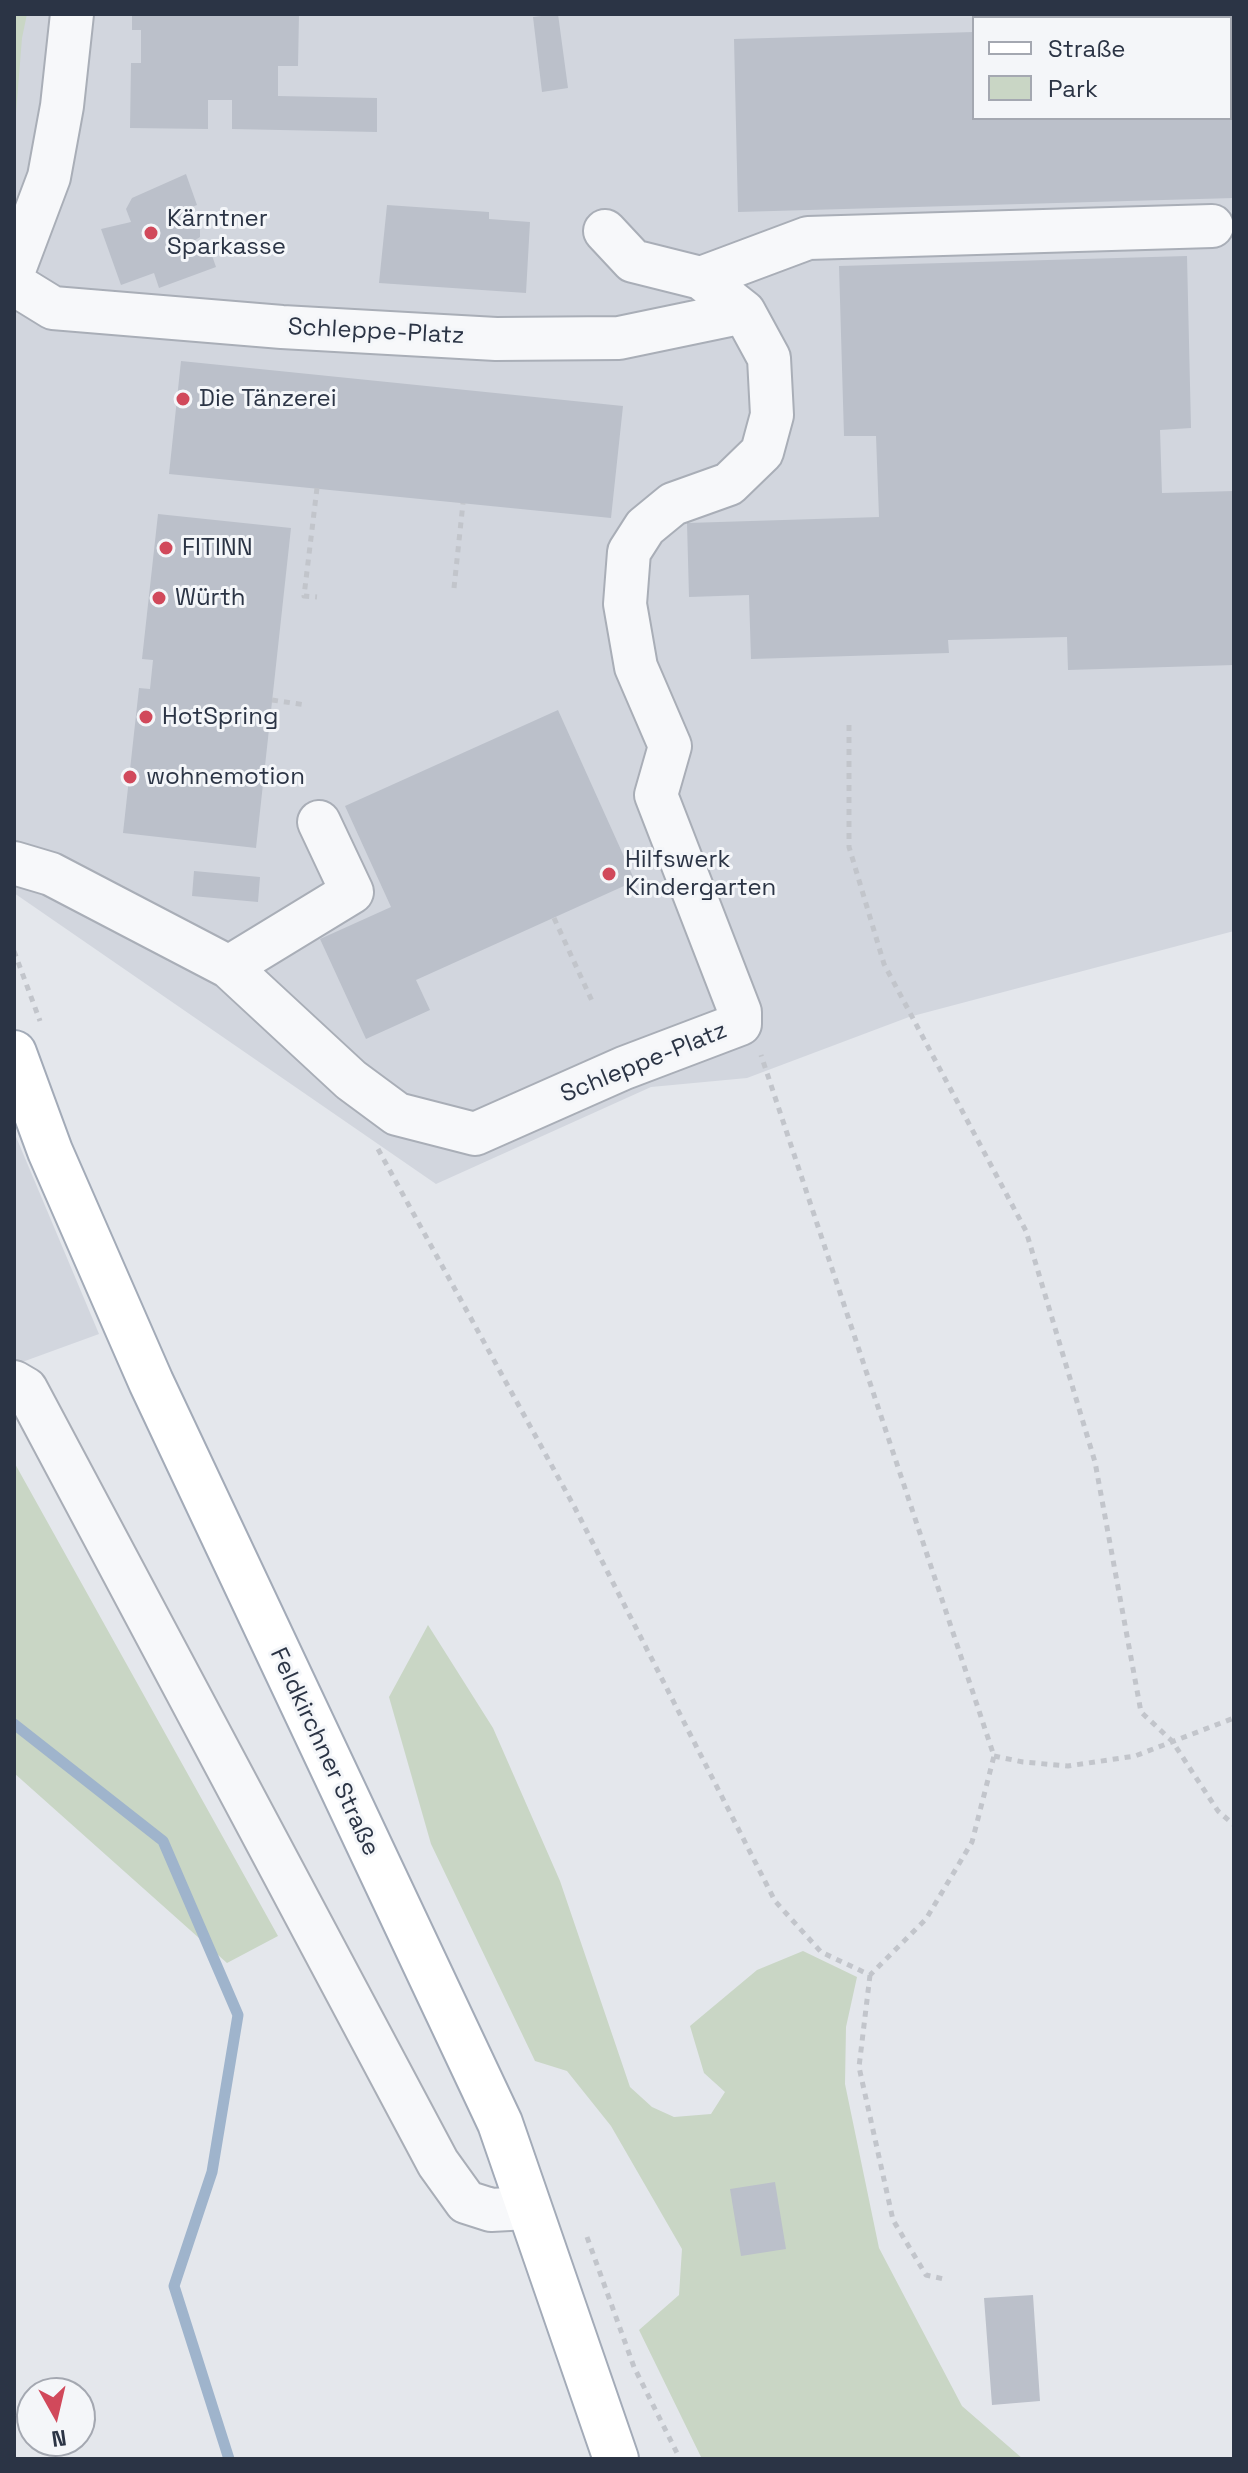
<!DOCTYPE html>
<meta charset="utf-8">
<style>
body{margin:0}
#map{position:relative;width:1248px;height:2473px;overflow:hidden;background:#e4e7ec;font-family:"Space Grotesk",sans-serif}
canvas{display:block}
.frame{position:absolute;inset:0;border:16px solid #2b3445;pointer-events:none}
.legend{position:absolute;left:972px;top:16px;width:260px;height:104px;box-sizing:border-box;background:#f4f6f9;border:2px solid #a4a8b1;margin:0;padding:10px 14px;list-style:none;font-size:24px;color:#2b3445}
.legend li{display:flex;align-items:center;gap:16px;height:40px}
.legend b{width:40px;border:2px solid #a4a8b1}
.north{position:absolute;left:16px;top:2377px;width:80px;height:80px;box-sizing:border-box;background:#f4f6f9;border:2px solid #a4a8b1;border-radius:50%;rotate:172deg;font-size:22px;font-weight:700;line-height:32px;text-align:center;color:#2b3445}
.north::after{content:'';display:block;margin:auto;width:28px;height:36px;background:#d1495b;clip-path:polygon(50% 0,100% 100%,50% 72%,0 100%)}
</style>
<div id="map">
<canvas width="1248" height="2473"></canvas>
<div class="frame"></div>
<ul class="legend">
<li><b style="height:10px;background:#fff"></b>Straße</li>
<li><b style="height:22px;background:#c9d6c5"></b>Park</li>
</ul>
<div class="north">N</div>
</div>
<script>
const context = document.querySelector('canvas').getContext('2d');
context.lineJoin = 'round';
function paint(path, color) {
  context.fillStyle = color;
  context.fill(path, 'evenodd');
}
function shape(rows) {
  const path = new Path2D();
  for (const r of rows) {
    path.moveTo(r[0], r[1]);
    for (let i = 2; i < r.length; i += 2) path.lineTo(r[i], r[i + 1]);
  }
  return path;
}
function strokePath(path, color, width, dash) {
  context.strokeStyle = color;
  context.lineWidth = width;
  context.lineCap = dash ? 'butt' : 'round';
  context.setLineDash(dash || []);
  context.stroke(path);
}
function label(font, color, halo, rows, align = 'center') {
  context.font = font + ' "Space Grotesk",sans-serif';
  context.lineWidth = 6;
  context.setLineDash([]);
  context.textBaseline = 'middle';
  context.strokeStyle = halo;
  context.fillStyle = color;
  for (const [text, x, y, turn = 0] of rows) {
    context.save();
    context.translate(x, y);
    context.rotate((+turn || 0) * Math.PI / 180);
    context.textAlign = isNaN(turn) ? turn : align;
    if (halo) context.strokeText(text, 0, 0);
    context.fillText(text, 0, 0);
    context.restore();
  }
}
paint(shape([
 [14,14,1234,14,1234,931,909,1017,747,1078,651,1087,436,1184,14,893],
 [974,18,1230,18,1230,118,974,118],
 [14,1132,99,1334,14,1365]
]), '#d2d6de');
paint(shape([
 [14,14,27,14,22,38,14,138],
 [14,1462,278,1936,227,1963,14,1773],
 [428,1625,493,1728,560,1881,630,2087,652,2107,674,2117,711,2114,725,2092,704,2073,690,2026,757,1970,803,1951,857,1977,846,2027,845,2084,879,2248,962,2406,1023,2459,702,2459,639,2330,679,2295,682,2249,611,2126,567,2071,535,2061,431,1844,389,1697]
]), '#c9d6c5');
strokePath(shape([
 [14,1724,163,1841,238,2015,212,2172,174,2286,229,2459]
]), '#9fb4cc', 11);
paint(shape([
 [132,14,299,14,298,66,278,66,278,96,377,98,377,132,232,129,232,100,208,100,208,129,130,128,131,63,141,63,141,30,132,30],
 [558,14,568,88,542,92,533,17],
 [1230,25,1234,25,1234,198,738,212,734,39,974,32,974,118,1230,118],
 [186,174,197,205,192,207,200,230,200,237,186,246,190,257,210,250,216,267,159,288,154,273,121,285,101,229,131,222,126,209,132,198],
 [387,205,489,212,489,219,530,222,526,293,379,283],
 [1187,256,1191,428,1160,430,1162,493,1234,491,1234,665,1068,670,1067,637,948,640,949,653,751,659,749,595,689,597,687,523,879,517,876,436,844,436,839,266],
 [181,361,623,406,611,518,169,474],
 [158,514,291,528,256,848,123,833,139,688,150,689,153,660,142,659],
 [558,710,635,881,416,980,430,1010,366,1039,320,939,391,907,345,806],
 [194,871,260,877,258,902,192,896],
 [775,2182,786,2249,741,2256,730,2189],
 [1033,2295,1040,2401,992,2405,984,2298]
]), '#bbc0ca');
const minor = shape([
 [14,270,49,177,62,106,72,14],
 [701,278,808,238,1212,226],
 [14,284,53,308,282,327,496,339,619,338,744,312],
 [14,863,51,874,229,967,351,1080,397,1114,475,1134,624,1068,740,1024,740,1012,656,795,670,746,636,667,625,604,629,552,645,527,673,504,729,484,762,452,772,415,769,358,744,312,701,278,633,261,605,231],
 [229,967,352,892,319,822],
 [14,1382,26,1389,438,2163,466,2202,491,2210,528,2208]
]);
const major = shape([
 [14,1053,50,1151,151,1382,500,2123,616,2459]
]);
strokePath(minor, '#a9aeb7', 46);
strokePath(major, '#a3abb8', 48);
strokePath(shape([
 [317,488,304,596,317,597],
 [454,588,463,503],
 [272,700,306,705],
 [849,725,849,847,884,964,1026,1231,1095,1462,1141,1712,1172,1741,1218,1811,1234,1825],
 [554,918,592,1001],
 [14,951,40,1021],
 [378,1149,575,1508,775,1901,821,1952,870,1975,926,1919,972,1842,994,1756,761,1055],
 [994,1756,1023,1762,1068,1766,1135,1756,1234,1718],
 [870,1975,859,2067,893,2220,926,2275,944,2279],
 [587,2237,634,2367,680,2459]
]), '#c2c5cb', 5, [6, 6]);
strokePath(minor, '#f7f8fa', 42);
strokePath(major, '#fff', 44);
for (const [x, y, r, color] of [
 [151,233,8,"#d1495b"],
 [183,399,8,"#d1495b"],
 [166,548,8,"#d1495b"],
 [159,598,8,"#d1495b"],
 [146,717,8,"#d1495b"],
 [130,777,8,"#d1495b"],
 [609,874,8,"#d1495b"]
]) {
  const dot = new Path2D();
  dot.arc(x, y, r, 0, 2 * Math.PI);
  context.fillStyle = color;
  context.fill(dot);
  strokePath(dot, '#f4f6f9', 3);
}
label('24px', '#2b3445', '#f4f6f9', [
 ["Kärntner",167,219],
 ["Sparkasse",167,247],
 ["Die Tänzerei",199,399],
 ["FITINN",182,548],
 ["Würth",175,598],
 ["HotSpring",162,717],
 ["wohnemotion",146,777],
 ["Hilfswerk",625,860],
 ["Kindergarten",625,888]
], 'left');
label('24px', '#2b3445', '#f4f6f9', [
 ["Schleppe-Platz",376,332,3],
 ["Schleppe-Platz",644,1063,-22],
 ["Feldkirchner Straße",324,1752,65]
]);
</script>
